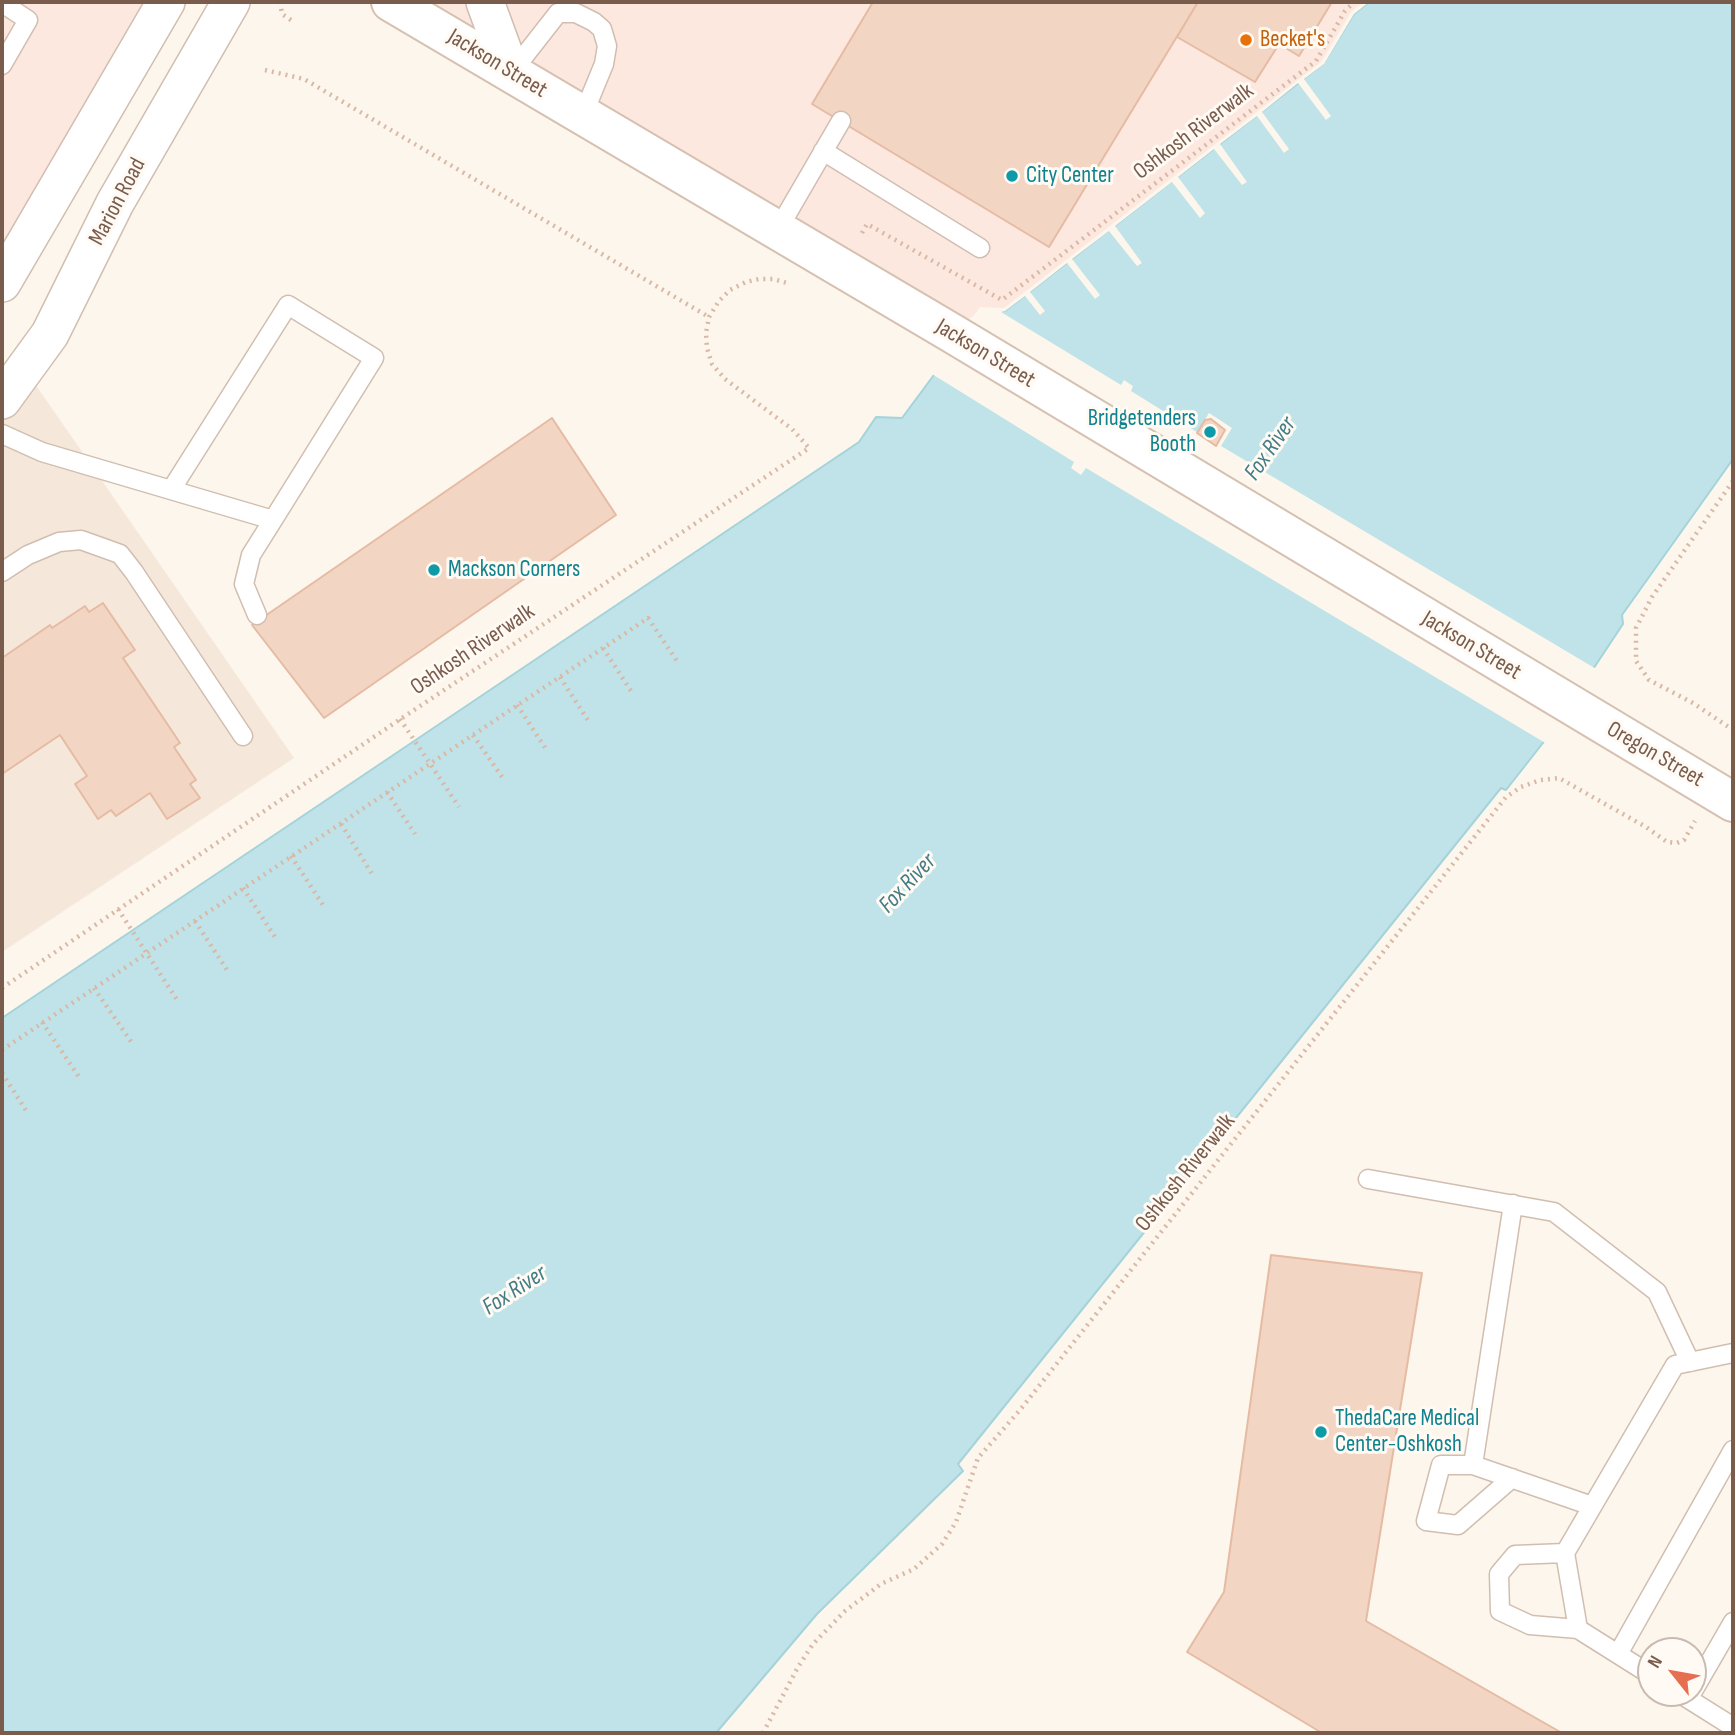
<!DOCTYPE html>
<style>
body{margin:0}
#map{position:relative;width:1735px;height:1735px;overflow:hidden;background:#fdf6ec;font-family:"Sofia Sans Condensed",sans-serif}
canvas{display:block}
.frame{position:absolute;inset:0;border:4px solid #7a5c4d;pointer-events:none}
.north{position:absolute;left:1637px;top:1637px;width:70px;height:70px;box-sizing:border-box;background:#fffaf3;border:2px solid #cabbb1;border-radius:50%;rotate:301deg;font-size:19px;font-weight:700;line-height:28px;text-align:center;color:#7a5c4d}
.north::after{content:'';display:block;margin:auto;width:24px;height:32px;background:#e76f51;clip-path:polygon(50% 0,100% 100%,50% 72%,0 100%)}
</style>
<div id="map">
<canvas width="1735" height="1735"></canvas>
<div class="frame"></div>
<div class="north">N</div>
</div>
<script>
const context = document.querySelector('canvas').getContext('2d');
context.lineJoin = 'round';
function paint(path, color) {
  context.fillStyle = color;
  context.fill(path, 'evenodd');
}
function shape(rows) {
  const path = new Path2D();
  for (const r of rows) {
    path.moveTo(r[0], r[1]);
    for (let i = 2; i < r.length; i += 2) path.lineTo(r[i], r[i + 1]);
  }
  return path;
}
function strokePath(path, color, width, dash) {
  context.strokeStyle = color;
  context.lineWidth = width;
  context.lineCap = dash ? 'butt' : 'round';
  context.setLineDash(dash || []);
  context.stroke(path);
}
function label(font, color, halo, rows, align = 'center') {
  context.font = font + ' "Sofia Sans Condensed",sans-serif';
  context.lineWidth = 6;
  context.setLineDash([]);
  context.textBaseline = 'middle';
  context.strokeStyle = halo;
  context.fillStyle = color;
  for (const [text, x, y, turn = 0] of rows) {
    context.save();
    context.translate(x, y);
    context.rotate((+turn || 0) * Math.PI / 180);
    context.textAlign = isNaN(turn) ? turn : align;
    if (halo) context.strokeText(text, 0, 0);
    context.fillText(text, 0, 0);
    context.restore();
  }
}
paint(shape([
 [33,381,294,758,2,952,2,418]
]), '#f5e8da');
paint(shape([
 [2,2,166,2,2,283],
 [391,2,1369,2,1354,14,1324,64,1005,311,982,310,950,332]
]), '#fde8e0');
const water = shape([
 [1369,2,1733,2,1733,459,1622,615,1623,624,1550,734,1506,790,1501,788,958,1464,963,1471,817,1614,716,1733,2,1733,2,1018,859,442,876,417,902,418,982,310,1005,311,1323,64,1354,14,1369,2]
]);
paint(water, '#bfe3e8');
strokePath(water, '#a5d3da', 2);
paint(shape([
 [1363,2,1369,2,1354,14,1324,64,1304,79,1331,116,1326,120,1298,83,1262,112,1289,149,1284,153,1257,116,1220,144,1247,182,1242,185,1214,149,1178,177,1205,213,1200,218,1172,182,1115,226,1142,263,1137,266,1109,231,1072,259,1100,295,1095,299,1067,263,1030,292,1045,311,1040,315,1025,296,1005,311,1001,312,1121,385,1124,380,1133,386,1131,391,1197,432,1209,413,1232,428,1221,446,1598,670,1547,744,1086,468,1081,475,1071,468,1074,462,932,374,980,307,1004,308,1321,62,1351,12]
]), '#fdf6ec');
const building = shape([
 [873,2,1198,2,1049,247,812,104,873,2],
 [1198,2,1332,2,1299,56,1279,44,1255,82,1177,37,1198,2],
 [552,418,616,515,324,718,252,625,552,418],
 [1211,419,1225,430,1216,446,1197,433,1205,420,1211,419],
 [103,603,135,650,123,658,180,743,174,747,196,780,190,784,200,798,167,819,150,793,116,816,111,810,98,819,75,784,87,776,60,735,2,774,2,658,50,625,52,628,85,606,89,612,103,603],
 [1271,1255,1422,1273,1366,1621,1562,1733,1322,1733,1187,1652,1224,1592,1271,1255]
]);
paint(building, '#f3d5c3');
strokePath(building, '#e6bba3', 2);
const lane = shape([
 [2,3,28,20,2,65],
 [511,73,558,13,576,13,594,22,602,29,607,46,604,64,583,115],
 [823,151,980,248],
 [777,231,841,121],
 [2,434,42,452,171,490,273,520,374,358,288,305,171,490],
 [2,572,28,555,59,542,81,540,120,554,134,572,243,736],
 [257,615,244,584,251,555,273,520],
 [1368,1179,1554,1212,1657,1292,1690,1362],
 [1513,1204,1473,1465,1592,1506],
 [1473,1465,1441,1465,1426,1521,1458,1525,1512,1478],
 [1565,1553,1515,1555,1499,1574,1500,1611,1530,1625,1578,1629],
 [1618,1654,1733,1450],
 [1651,1675,1578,1629,1565,1553,1675,1365,1733,1353],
 [1693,1691,1733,1622],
 [1679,1693,1733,1727]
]);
const street = shape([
 [485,2,511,73],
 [2,283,166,2],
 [2,400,50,334,115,203,231,2]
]);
const secondary = shape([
 [391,2,950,332,1733,802]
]);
strokePath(lane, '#d1beb0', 21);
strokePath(street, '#d1beb0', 40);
strokePath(secondary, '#d6c0b0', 42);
strokePath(shape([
 [280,2,282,14,294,22],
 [265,70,304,79,709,317],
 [862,233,867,224,1002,300,1316,61,1345,11,1354,2],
 [1733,481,1652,597,1636,628,1636,661,1649,680,1693,703,1733,730],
 [603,648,631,691],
 [560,677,589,722],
 [517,705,546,749],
 [400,719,459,807],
 [473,735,502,777],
 [387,792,415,834],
 [341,824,372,874],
 [291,856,323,905],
 [243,888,275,937],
 [118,909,179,1003],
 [195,921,227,970],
 [2,988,402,718,809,448,792,429,725,379,712,364,707,348,706,333,709,317,719,301,730,290,746,282,759,279,773,279,787,283],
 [94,988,132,1043],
 [42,1022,79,1077],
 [2,1050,648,618,677,661],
 [2,1073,27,1112],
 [763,1733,798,1667,813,1644,845,1611,881,1584,914,1569,942,1544,956,1522,978,1458,1020,1410,1506,797,1521,787,1540,780,1559,778,1646,827,1667,842,1677,843,1684,840,1695,821]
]), '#d9b8a5', 4.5, [2, 5]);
strokePath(lane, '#fff', 18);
strokePath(street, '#fff', 37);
strokePath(secondary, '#fff', 38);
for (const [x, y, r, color] of [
 [1246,40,7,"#e8710a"],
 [1012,176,7,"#0f9aa8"],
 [1210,432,7,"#0f9aa8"],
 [434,570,7,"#0f9aa8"],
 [1321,1432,7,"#0f9aa8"]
]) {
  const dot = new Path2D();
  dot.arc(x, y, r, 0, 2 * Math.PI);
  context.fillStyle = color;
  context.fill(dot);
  strokePath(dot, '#fffaf3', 2.5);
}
label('23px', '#c56008', '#fffaf3', [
 ["Becket's",1260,40]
], 'left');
label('23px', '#7a5c4d', '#fffaf3', [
 ["Jackson Street",497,64,31],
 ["Oshkosh Riverwalk",1194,132,-37],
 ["Marion Road",118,202,-62],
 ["Jackson Street",985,354,31],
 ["Jackson Street",1471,646,31],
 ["Oshkosh Riverwalk",473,650,-34],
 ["Oregon Street",1655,755,30],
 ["Oshkosh Riverwalk",1186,1173,-51]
]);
label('23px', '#0d838f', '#fffaf3', [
 ["City Center",1026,176],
 ["Bridgetenders",1196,419,"right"],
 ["Booth",1196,445,"right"],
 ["Mackson Corners",448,570],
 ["ThedaCare Medical",1335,1419],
 ["Center-Oshkosh",1335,1445]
], 'left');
label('italic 24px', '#437c86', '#fffaf3', [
 ["Fox River",1271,449,-55],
 ["Fox River",908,884,-47],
 ["Fox River",515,1291,-33]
]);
</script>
